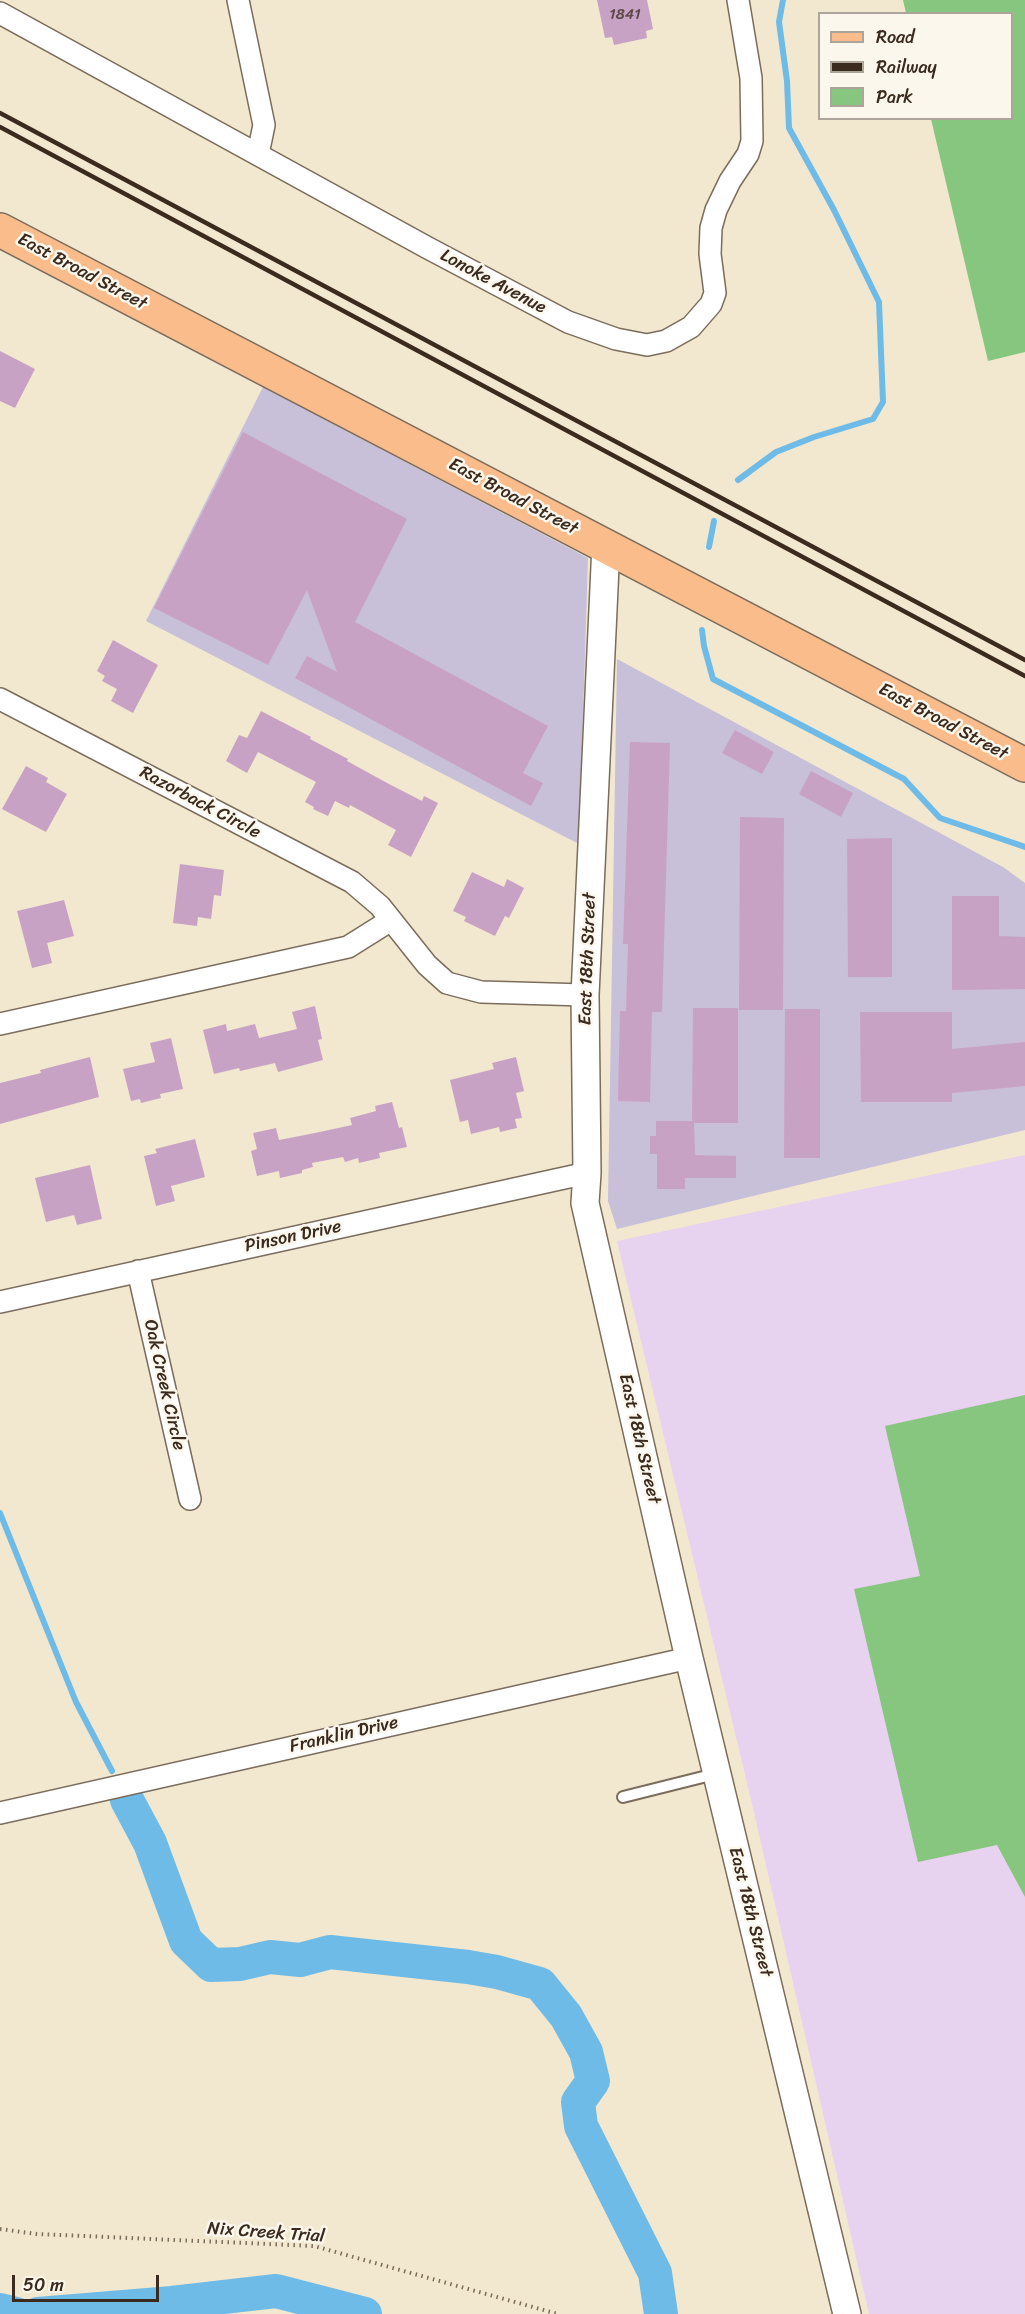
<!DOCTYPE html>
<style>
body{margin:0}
#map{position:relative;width:1025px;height:2314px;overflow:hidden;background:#f2e8cf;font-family:Sriracha,sans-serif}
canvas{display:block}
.legend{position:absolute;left:818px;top:12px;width:195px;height:108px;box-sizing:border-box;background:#fbf7ec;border:2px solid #aea59a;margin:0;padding:8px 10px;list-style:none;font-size:18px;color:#3b2a1e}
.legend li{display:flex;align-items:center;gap:12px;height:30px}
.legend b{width:30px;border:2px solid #aea59a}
.scale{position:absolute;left:12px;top:2275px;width:147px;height:27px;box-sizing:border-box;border:3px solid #3b2a1e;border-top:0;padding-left:8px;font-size:18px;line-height:21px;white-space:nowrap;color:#3b2a1e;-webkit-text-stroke:4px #fbf7ec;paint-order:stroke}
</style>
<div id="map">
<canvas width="1025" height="2314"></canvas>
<ul class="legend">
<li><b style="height:8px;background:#fabc8b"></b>Road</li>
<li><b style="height:8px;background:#3b2a1e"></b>Railway</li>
<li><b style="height:16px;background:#86c67e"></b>Park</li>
</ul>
<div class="scale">50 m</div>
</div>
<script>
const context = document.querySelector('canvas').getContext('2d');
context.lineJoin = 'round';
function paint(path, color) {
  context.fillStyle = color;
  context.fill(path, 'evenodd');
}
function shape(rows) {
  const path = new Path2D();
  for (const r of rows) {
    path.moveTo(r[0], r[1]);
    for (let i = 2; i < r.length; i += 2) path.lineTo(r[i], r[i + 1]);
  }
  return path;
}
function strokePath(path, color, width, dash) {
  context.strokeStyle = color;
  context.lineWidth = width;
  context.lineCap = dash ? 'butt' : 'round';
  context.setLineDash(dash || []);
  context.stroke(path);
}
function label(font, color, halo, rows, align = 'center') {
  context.font = font + ' Sriracha,sans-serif';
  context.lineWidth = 5;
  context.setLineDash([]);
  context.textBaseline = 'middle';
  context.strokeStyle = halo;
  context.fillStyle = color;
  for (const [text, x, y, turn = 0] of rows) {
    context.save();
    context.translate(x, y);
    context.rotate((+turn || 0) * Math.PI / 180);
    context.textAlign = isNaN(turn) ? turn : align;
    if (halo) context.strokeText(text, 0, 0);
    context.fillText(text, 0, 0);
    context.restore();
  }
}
paint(shape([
 [1025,1155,1025,2314,869,2314,749,1791,617,1241]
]), '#e7d2ef');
paint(shape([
 [263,387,588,558,579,844,146,621],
 [617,659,1003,867,1025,883,1025,1130,617,1229,608,1201]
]), '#c8bfd8');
paint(shape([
 [903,0,1025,0,1025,352,988,361,931,119,1012,118,1012,14,906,13],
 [1025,1395,1025,1897,997,1845,918,1862,854,1589,920,1576,885,1426]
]), '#86c67e');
strokePath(shape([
 [738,480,776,452,814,437,873,419,883,402,879,302,834,210,789,128,787,81,779,22,783,0],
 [709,547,714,521],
 [702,630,704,646,713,679,904,779,940,818,1025,847],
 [0,1513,76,1702,112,1771]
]), '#6ebbe8', 6);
strokePath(shape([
 [127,1800,150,1843,186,1941,211,1965,240,1964,270,1957,300,1960,330,1952,468,1967,497,1972,540,1984,566,2016,586,2052,593,2081,578,2102,581,2126,655,2273,661,2314],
 [0,2310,16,2314],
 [38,2314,172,2303,276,2291,365,2314]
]), '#6ebbe8', 34);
paint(shape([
 [597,0,647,0,653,29,646,31,647,38,614,45,612,37,605,38],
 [0,351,35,369,15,408,0,401],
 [243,432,407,519,355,622,548,726,523,773,543,783,531,806,295,678,307,656,337,672,307,590,268,665,154,608],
 [113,640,158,665,133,713,111,701,117,689,102,681,105,676,97,671],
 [261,711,311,737,310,739,348,759,347,761,389,784,422,801,424,796,438,803,411,857,388,845,396,830,350,805,349,808,335,801,328,816,313,809,314,807,305,802,316,782,258,752,247,773,226,761,239,735,247,738],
 [735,730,774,752,762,774,722,753],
 [630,742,670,743,662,1012,652,1012,650,1102,618,1101,620,1011,626,1011,628,944,623,944],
 [26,766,48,778,46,782,67,794,46,832,2,809],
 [811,771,853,793,841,817,799,794],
 [740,817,784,818,783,1010,739,1010],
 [892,838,892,977,848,977,847,839],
 [180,864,224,870,221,896,214,895,211,919,198,917,197,926,173,923],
 [472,872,504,887,507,879,524,888,509,918,505,916,495,936,464,921,466,917,453,911],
 [952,896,999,896,999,936,1025,937,1025,989,952,990],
 [64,900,74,936,47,943,52,963,32,968,17,911],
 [315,1006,322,1039,318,1040,323,1060,278,1072,275,1063,240,1071,239,1068,214,1074,203,1030,226,1024,227,1031,255,1024,259,1038,297,1029,292,1012],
 [693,1008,738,1008,738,1123,694,1123,695,1155,736,1156,736,1178,685,1178,685,1189,657,1189,657,1154,650,1154,650,1136,656,1136,656,1121,692,1121],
 [785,1009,820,1009,820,1158,784,1158],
 [860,1012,952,1012,952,1049,1025,1042,1025,1086,952,1093,952,1102,861,1102],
 [171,1038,183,1089,160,1094,161,1098,141,1103,140,1099,131,1101,123,1069,155,1062,150,1043],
 [90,1057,99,1097,0,1124,0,1083,41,1073,40,1070],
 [516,1057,524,1091,516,1093,522,1118,515,1119,517,1128,500,1132,499,1127,471,1134,468,1120,460,1122,450,1080,494,1069,492,1063],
 [392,1102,399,1128,402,1127,407,1147,379,1153,380,1158,359,1163,358,1158,345,1162,343,1157,312,1163,313,1167,302,1170,302,1173,280,1178,279,1171,257,1176,251,1151,257,1149,253,1133,276,1128,279,1140,315,1133,352,1125,350,1118,376,1111,375,1106],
 [195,1139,205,1177,171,1186,175,1201,156,1206,144,1156,157,1153,155,1149],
 [90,1165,102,1219,77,1225,74,1215,46,1222,35,1178]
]), '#c8a2c5');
const service = shape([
 [623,1797,715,1774]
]);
const minor = shape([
 [238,0,264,125,258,154],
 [0,13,428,248,568,322,616,339,647,345,666,341,691,327,711,304,715,293,710,254,711,228,716,210,730,181,748,154,752,141,751,78,738,0],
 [0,699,352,882,380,906,427,965,447,983,481,992,585,995],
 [0,1024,348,947,391,920],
 [138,1271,190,1499],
 [0,1302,587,1173],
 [0,1813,689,1658]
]);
const tertiary = shape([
 [606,545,585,995,587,1173,585,1203,689,1658,847,2314]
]);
const primary = shape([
 [0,230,1025,765]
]);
strokePath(service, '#7b6c5c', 14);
strokePath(minor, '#7b6c5c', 24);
strokePath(tertiary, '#7b6c5c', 30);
strokePath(primary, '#7b6c5c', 36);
strokePath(shape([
 [0,2229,37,2234,314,2246,558,2314]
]), '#7b6c5c', 4, [1.5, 4.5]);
strokePath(service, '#fff', 10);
strokePath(minor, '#fff', 21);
strokePath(tertiary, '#fff', 27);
strokePath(primary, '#fabc8b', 33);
strokePath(shape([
 [0,113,1025,660],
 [0,127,1025,676]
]), '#3b2a1e', 4.5);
label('15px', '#5e4848', null, [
 ["1841",625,15]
]);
label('18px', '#3b2a1e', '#fbf7ec', [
 ["East Broad Street",82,272,28],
 ["Lonoke Avenue",493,282,28],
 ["East Broad Street",513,497,28],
 ["East Broad Street",943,722,28],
 ["Razorback Circle",200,803,28],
 ["East 18th Street",588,959,-88],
 ["Pinson Drive",293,1237,-12],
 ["Oak Creek Circle",164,1385,77],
 ["East 18th Street",639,1439,77],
 ["Franklin Drive",344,1735,-13],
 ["East 18th Street",750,1912,76],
 ["Nix Creek Trial",266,2233,4]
]);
</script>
